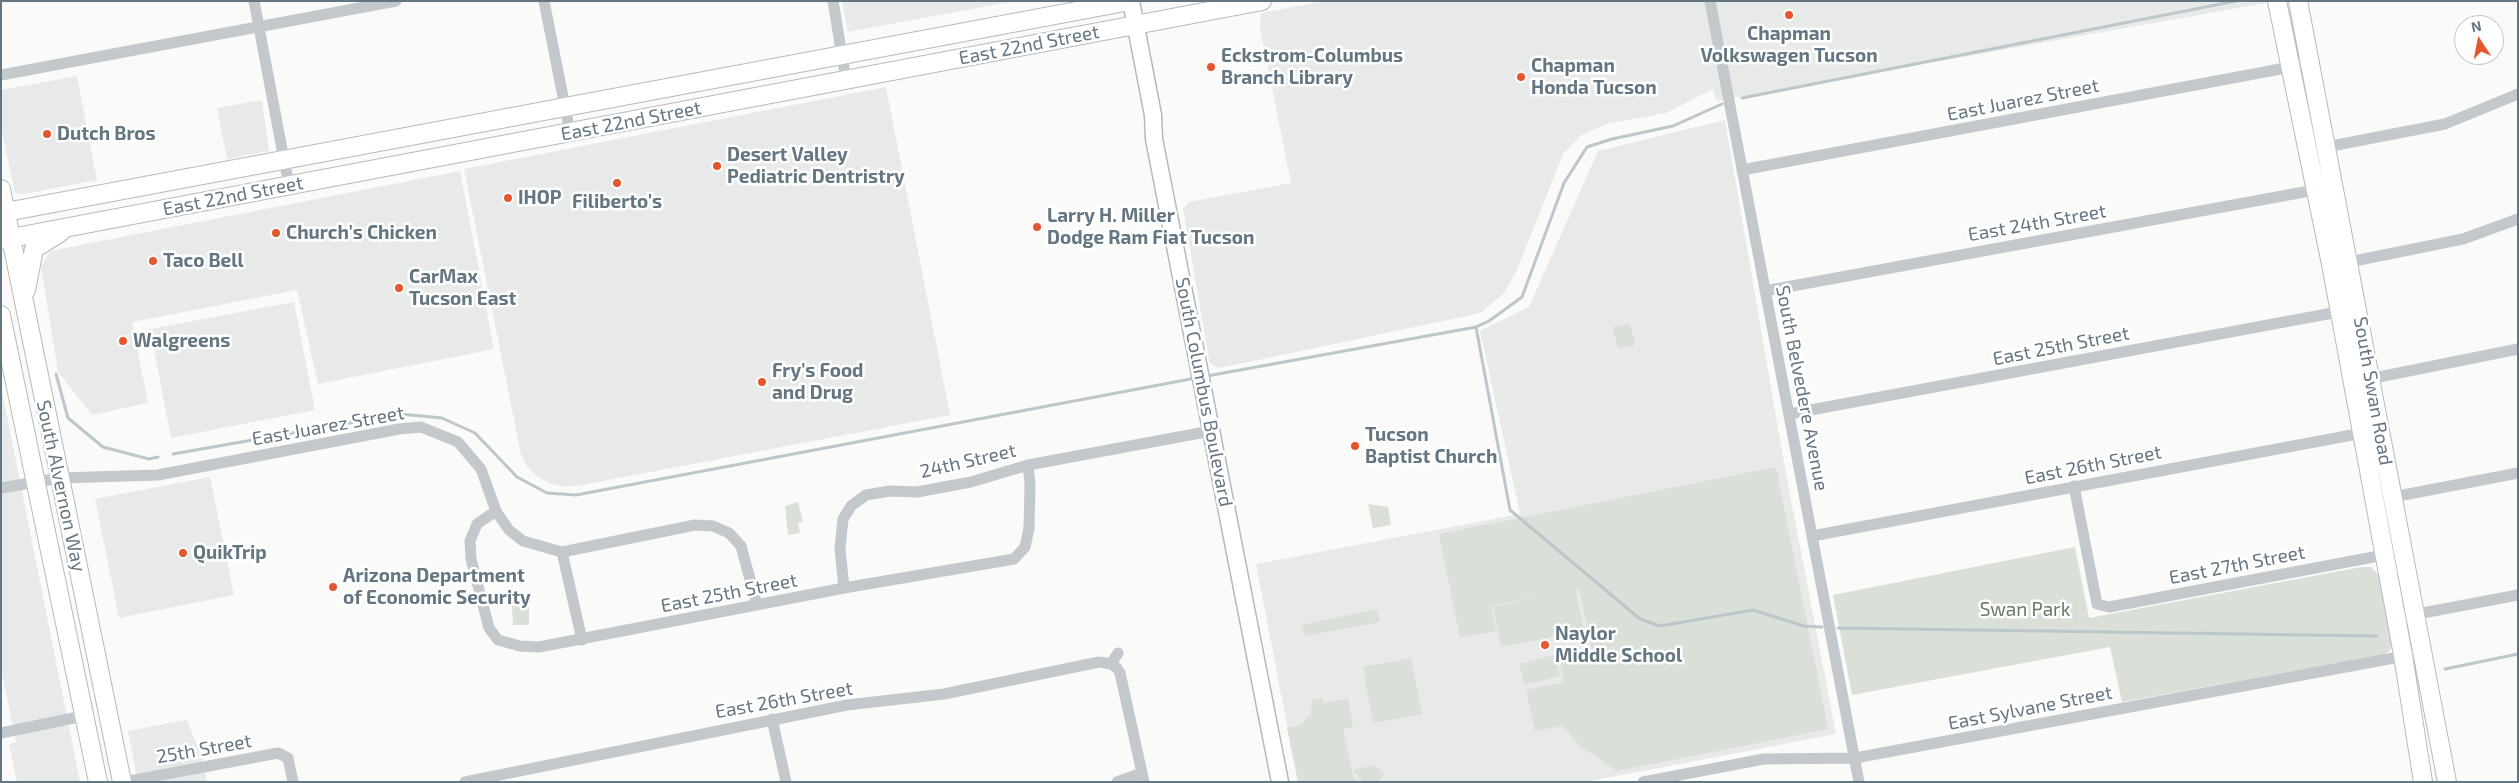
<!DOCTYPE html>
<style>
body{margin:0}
#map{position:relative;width:2519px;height:783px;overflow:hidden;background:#fafaf8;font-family:"Exo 2",sans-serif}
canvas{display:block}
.frame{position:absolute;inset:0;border:2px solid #657683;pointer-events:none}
.north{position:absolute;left:2454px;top:15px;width:50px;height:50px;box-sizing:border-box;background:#fff;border:1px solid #c1c8cd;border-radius:50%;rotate:349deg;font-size:14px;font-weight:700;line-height:20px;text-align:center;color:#657683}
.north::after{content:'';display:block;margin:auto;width:18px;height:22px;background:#e4572e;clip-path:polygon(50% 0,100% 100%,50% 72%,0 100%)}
</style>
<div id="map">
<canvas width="2519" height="783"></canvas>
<div class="frame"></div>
<div class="north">N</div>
</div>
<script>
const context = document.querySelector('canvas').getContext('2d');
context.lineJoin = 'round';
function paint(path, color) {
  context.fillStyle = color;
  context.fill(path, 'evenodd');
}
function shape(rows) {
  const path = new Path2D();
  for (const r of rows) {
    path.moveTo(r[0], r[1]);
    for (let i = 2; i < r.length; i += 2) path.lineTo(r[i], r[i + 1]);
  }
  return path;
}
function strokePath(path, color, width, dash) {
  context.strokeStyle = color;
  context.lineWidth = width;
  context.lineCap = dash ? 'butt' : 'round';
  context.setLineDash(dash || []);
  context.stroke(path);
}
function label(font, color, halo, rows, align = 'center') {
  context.font = font + ' "Exo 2",sans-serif';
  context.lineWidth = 5;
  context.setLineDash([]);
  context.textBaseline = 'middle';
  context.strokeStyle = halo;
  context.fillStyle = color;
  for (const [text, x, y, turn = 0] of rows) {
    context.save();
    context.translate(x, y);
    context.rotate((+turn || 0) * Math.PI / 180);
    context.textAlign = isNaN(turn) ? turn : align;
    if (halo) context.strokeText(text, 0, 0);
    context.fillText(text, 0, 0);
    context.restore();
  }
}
paint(shape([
 [842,1,1015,1,848,32],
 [1325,1,2266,1,2266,3,1716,101,1713,89,1666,113,1606,124,1580,136,1563,154,1517,270,1504,293,1481,313,1220,368,1210,364,1183,209,1189,202,1291,183,1260,28,1261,13],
 [77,76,97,180,24,194,15,193,1,128,1,90],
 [886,87,950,415,582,485,567,487,552,484,539,478,528,468,521,455,464,169],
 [262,100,269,151,227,159,217,108],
 [1725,120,1784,463,1836,734,1586,782,1298,782,1256,564,1520,514,1480,331,1529,307,1598,151],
 [460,171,494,349,318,384,297,290,132,322,148,403,92,415,58,372,41,267,50,251],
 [294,302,315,410,171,438,150,329],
 [1,386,80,782,17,782,9,744,16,742,1,669],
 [210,477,234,595,119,618,95,499],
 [187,720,203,760,207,782,138,782,128,731]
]), '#e8e9e9');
paint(shape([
 [1630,324,1635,345,1618,349,1613,327],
 [1776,467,1828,729,1617,771,1580,746,1563,726,1535,731,1526,690,1564,682,1559,656,1592,650,1579,588,1573,590,1576,590,1584,631,1501,647,1493,607,1545,595,1491,606,1496,631,1460,638,1439,534],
 [798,502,803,522,798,523,800,533,788,535,785,506],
 [1368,504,1388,507,1391,525,1373,528],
 [2075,547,2089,618,2361,567,2371,567,2380,576,2393,642,2390,651,2383,655,2122,702,2110,647,1852,695,1833,595],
 [512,606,529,606,529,625,513,625],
 [1377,609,1380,622,1304,636,1302,625],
 [1555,655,1560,676,1525,685,1519,664],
 [1411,658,1422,714,1373,723,1363,667],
 [1322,698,1324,703,1348,698,1353,727,1343,729,1353,776,1358,782,1298,782,1287,728,1301,725,1311,714,1312,700],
 [1375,765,1384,774,1378,782,1363,782,1353,770]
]), '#dadfd7');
strokePath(shape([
 [1742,98,2236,1],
 [1476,327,1489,321,1522,297,1564,183,1587,147,1612,139,1673,126,1722,104],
 [56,374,68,418,103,447,149,459,158,457],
 [1207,376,1476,327,1510,510,1640,619,1660,626,1753,610,1804,626,1822,627],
 [173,454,400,414,442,418,475,433,517,477,547,493,576,495,1196,378],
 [1838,628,2377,636],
 [2445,669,2518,654]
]), '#bbc7cb', 3);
const secondary = shape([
 [1131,1,1153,115,1154,139,1280,782]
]);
const primary = shape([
 [2277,1,2331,264,2403,655,2423,782],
 [2298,1,2447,782],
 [1,189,122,782],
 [1,213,1130,1],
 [1,240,1262,1],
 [26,290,34,249,61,232],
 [1,315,98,782]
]);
strokePath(secondary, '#b3babf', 19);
strokePath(primary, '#b5babe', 20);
strokePath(shape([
 [254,1,289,186],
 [544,1,570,132],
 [833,1,846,80],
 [1710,1,1859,782],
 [1,75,396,1],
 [2326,147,2445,124,2518,94],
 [1742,170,2291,67,2309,60],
 [2349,262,2463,239,2518,219],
 [1765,291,2315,190],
 [2364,380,2518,349],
 [1789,414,2338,312],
 [2074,486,2097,604,2109,607,2384,555],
 [1,488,60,478,158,475,399,429,421,427,458,442,481,469,496,511,509,530,523,541,562,552,695,525,713,526,729,533,741,546,757,605],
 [2393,497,2518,473],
 [496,511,477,524,470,541,471,559,489,628,498,640,520,646,539,647,844,588,1014,559,1025,547,1029,528,1030,483,1028,465],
 [1812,536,2368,432],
 [562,552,582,640],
 [844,588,840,549,843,519,851,506,866,495,890,491,917,492,971,482,1028,465,1211,431],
 [2396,618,2518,595],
 [1118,653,1111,664,1117,668,1120,673,1144,782],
 [772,719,786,782],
 [1,733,83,716],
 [124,782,278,753,288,758,293,782],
 [465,782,847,705,944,694,1099,662,1111,664],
 [1117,782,1142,773],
 [1643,782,1764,759,1855,758,2410,655]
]), '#c3c8cc', 11);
strokePath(secondary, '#fff', 16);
strokePath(primary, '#fff', 18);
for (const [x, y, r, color] of [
 [1789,15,5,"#e4572e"],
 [1211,67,5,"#e4572e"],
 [1521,77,5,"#e4572e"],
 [47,134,5,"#e4572e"],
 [717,166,5,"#e4572e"],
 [617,183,5,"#e4572e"],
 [508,198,5,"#e4572e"],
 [1037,227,5,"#e4572e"],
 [276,233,5,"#e4572e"],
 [153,261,5,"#e4572e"],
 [399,288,5,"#e4572e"],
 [123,341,5,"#e4572e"],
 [762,382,5,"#e4572e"],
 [1355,446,5,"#e4572e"],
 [183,553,5,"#e4572e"],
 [333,587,5,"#e4572e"],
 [1545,645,5,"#e4572e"]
]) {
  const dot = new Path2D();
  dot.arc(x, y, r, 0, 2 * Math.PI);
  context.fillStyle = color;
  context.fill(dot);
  strokePath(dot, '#fff', 2);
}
label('bold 19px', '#657683', '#fff', [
 ["Chapman",1789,34,"center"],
 ["Volkswagen Tucson",1789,56,"center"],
 ["Eckstrom-Columbus",1221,56],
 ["Branch Library",1221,78],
 ["Chapman",1531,66],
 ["Honda Tucson",1531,88],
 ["Dutch Bros",57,134],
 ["Desert Valley",727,155],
 ["Pediatric Dentristry",727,177],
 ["IHOP",518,198],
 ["Filiberto's",617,202,"center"],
 ["Larry H. Miller",1047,216],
 ["Dodge Ram Fiat Tucson",1047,238],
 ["Church's Chicken",286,233],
 ["Taco Bell",163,261],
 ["CarMax",409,277],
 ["Tucson East",409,299],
 ["Walgreens",133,341],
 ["Fry's Food",772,371],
 ["and Drug",772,393],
 ["Tucson",1365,435],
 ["Baptist Church",1365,457],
 ["QuikTrip",193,553],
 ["Arizona Department",343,576],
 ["of Economic Security",343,598],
 ["Naylor",1555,634],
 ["Middle School",1555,656]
], 'left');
label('19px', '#657683', '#fff', [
 ["East 22nd Street",1029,45,-11],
 ["East Juarez Street",2023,100,-11],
 ["East 22nd Street",631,121,-11],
 ["East 22nd Street",233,196,-11],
 ["East 24th Street",2037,223,-10],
 ["East 25th Street",2061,346,-11],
 ["South Belvedere Avenue",1802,388,79],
 ["South Swan Road",2373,391,80],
 ["South Columbus Boulevard",1204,392,79],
 ["East Juarez Street",328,426,-10],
 ["24th Street",968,461,-13],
 ["East 26th Street",2093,465,-11],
 ["South Alvernon Way",61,486,78],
 ["East 27th Street",2237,565,-11],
 ["East 25th Street",729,593,-11],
 ["East 26th Street",784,700,-10],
 ["East Sylvane Street",2030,708,-11],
 ["25th Street",204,749,-10]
]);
label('19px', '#687a64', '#fff', [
 ["Swan Park",2025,610]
]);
</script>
